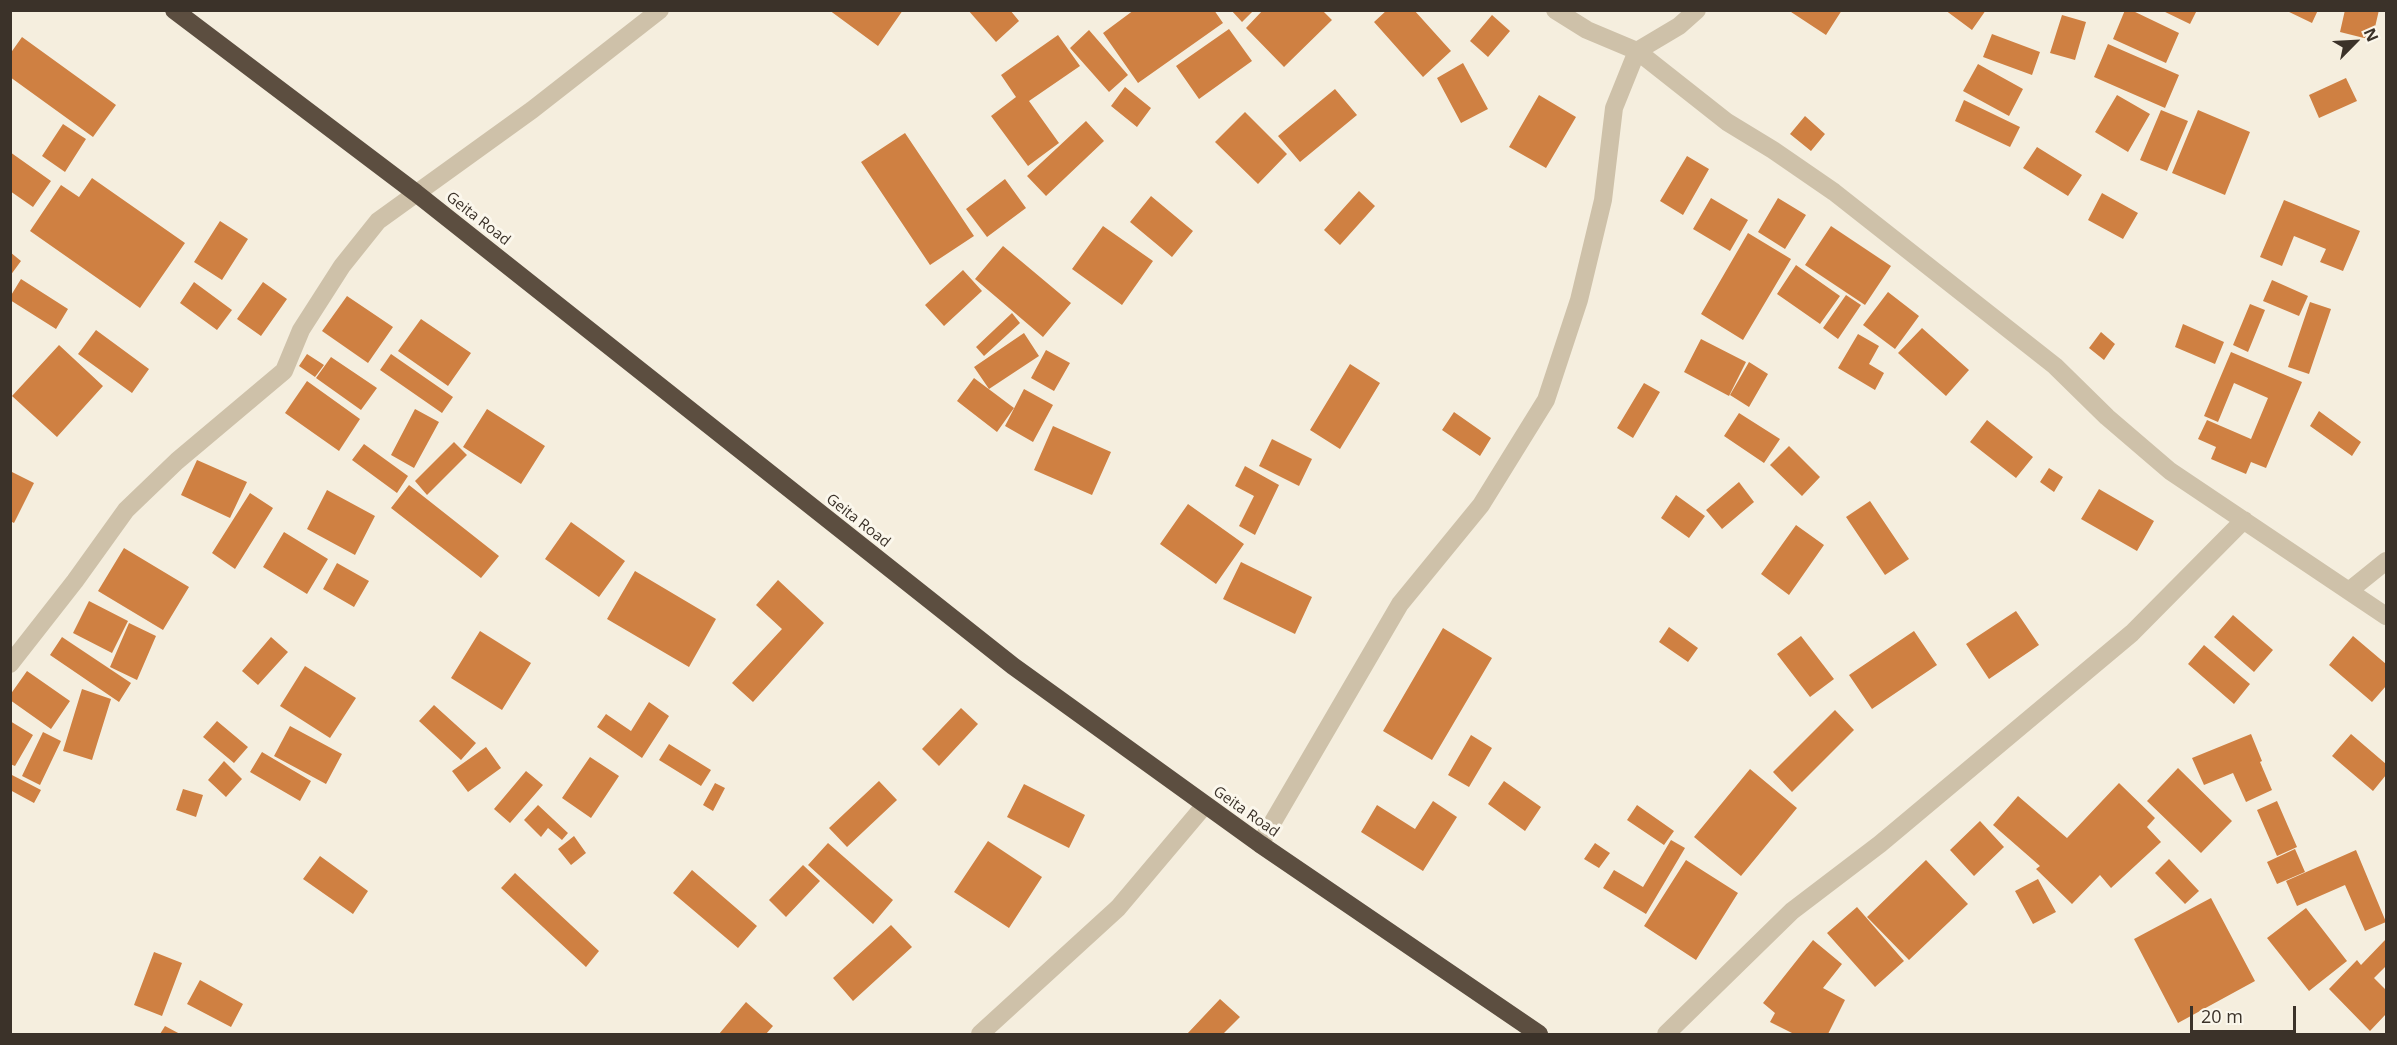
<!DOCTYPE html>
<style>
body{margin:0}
#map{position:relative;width:2397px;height:1045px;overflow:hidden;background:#f5eede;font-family:"Open Sans",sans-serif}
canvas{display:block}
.frame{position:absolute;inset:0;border:12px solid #3b3229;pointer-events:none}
.north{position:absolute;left:2325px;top:12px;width:60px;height:60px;-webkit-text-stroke:4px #fbf7ec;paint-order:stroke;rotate:66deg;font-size:16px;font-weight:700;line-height:24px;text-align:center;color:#3b3229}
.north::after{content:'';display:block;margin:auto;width:21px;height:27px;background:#3b3229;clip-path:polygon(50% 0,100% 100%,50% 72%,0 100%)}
.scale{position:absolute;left:2190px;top:1006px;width:106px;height:27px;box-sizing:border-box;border:3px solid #3b3229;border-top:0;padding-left:8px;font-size:18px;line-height:21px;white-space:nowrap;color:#3b3229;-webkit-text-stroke:4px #fbf7ec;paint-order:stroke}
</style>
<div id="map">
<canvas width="2397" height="1045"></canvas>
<div class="frame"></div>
<div class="north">N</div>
<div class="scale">20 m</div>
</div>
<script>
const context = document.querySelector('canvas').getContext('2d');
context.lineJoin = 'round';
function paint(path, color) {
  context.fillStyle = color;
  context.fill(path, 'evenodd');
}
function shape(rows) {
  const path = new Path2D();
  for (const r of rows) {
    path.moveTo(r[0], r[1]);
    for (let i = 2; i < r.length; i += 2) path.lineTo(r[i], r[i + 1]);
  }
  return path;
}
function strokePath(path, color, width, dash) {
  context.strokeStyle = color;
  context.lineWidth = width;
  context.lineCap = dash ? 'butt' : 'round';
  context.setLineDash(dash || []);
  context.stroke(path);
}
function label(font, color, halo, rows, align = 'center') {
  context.font = font + ' "Open Sans",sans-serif';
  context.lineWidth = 6;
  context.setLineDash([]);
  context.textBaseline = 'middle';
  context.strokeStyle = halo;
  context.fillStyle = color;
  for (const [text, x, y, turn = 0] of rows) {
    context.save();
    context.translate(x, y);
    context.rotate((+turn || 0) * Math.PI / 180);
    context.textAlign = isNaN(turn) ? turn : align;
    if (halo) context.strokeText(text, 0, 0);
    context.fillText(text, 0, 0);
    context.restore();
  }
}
paint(shape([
 [829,10,903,10,878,46],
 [968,10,1010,10,1019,21,996,42],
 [1134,10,1214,10,1223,23,1138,83,1103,33],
 [1231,10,1254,10,1242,22],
 [1263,10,1322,10,1332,20,1284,67,1246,28],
 [1387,10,1414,10,1451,51,1423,77,1374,22],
 [1788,10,1842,10,1826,35],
 [1945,10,1986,10,1972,30],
 [2125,10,2131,10,2179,33,2166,63,2113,39],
 [2161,10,2197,10,2190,24],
 [2285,10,2318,10,2312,23],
 [2345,10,2379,10,2372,40,2340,32],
 [1492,15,1510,31,1488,57,1470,41],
 [2062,15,2086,22,2075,60,2050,53],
 [1229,29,1252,61,1199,99,1176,66],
 [1089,30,1128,75,1109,92,1070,48],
 [1992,34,2040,52,2032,75,1983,57],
 [1058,35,1080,66,1029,101,1059,143,1028,166,991,116,1016,97,1001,75],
 [22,37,116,105,93,137,10,77,10,54],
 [2108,44,2179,75,2165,108,2094,77],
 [1463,63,1488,109,1461,123,1437,78],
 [1978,64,2023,89,2009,116,1963,91],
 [2346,78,2357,101,2319,118,2309,95],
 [1125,87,1151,108,1137,127,1111,106],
 [1335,89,1357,115,1300,162,1278,136],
 [1539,95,1576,117,1546,168,1509,147],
 [2117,95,2150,114,2128,152,2095,132],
 [1964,100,2020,127,2010,147,1955,121],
 [2161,110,2188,121,2167,171,2140,160],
 [2198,110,2250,132,2225,195,2172,173],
 [1245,112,1287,154,1258,184,1215,142],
 [1805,116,1825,134,1811,151,1790,134],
 [1086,121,1104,141,1046,196,1027,176],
 [63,124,86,139,65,172,42,156],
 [905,133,974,236,930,265,861,162],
 [2037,147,2082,175,2068,196,2023,168],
 [10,152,51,181,33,207,10,191],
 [1687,156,1709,169,1683,215,1660,201],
 [92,178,185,243,140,308,30,231,61,185,79,197],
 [1005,179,1026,208,987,237,966,209],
 [1359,191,1375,206,1340,245,1324,230],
 [2102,193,2138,213,2123,239,2088,220],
 [1151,196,1193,231,1172,257,1130,222],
 [1711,198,1748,220,1730,251,1693,229],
 [1778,198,1806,215,1785,249,1758,232],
 [2284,200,2360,231,2343,271,2320,262,2326,249,2294,236,2282,266,2260,257],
 [220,221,248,239,222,280,194,262],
 [1103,226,1153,261,1122,305,1072,269],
 [1831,226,1891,266,1865,305,1805,265],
 [1748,233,1791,259,1743,340,1701,314],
 [1003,246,1071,303,1043,337,975,279],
 [10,252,21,261,10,276],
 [1796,265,1840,296,1820,324,1777,294],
 [963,270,982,291,944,326,925,305],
 [21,279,68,309,56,329,10,300,10,297],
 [2272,280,2308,296,2299,316,2263,301],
 [194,282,232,310,217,330,180,303],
 [263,282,287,299,261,336,237,319],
 [1888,292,1919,316,1895,349,1863,325],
 [1846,295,1861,305,1838,339,1823,328],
 [347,296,393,327,368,363,322,331],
 [2310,302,2331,309,2309,374,2288,367],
 [2250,304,2265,310,2248,352,2233,345],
 [1012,313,1020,323,984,356,976,347],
 [421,319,471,353,448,386,398,351],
 [2183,324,2224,342,2215,364,2175,347],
 [1922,328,1969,370,1946,396,1898,353],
 [96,330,149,369,132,393,78,354],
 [2101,332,2115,344,2104,360,2089,348],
 [1024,333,1039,356,989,389,974,367],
 [1858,334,1879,346,1869,364,1884,373,1875,390,1838,368],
 [1701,339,1746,362,1729,396,1684,372],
 [59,345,103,386,57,437,12,396],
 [1046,350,1070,363,1054,391,1031,378],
 [2231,352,2302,382,2266,468,2251,462,2246,474,2211,459,2216,447,2198,439,2207,420,2251,439,2268,398,2234,383,2218,422,2204,416],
 [307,354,324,365,315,377,299,366],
 [391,354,453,397,442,413,380,370],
 [331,357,377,388,361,410,316,378],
 [1749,362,1768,374,1749,407,1730,395],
 [1350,364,1380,383,1340,449,1310,430],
 [974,378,1014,408,997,432,957,401],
 [307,381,360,419,339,451,285,413],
 [1644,383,1660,392,1633,438,1617,428],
 [1024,389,1053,405,1033,442,1005,426],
 [415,409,439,422,414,468,391,455],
 [487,409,545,446,521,484,463,447],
 [2319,411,2361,442,2352,456,2310,426],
 [1454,412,1491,438,1480,456,1442,430],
 [1739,413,1780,439,1764,463,1724,436],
 [1987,420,2033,457,2016,478,1970,442],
 [1053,426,1111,452,1092,495,1034,470],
 [1272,439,1312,459,1299,486,1259,466],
 [454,442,467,455,427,495,415,481],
 [364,444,408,476,397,493,352,460],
 [1789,446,1820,477,1802,496,1770,465],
 [197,460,247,482,230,518,181,495],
 [1245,466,1279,485,1255,535,1239,526,1254,496,1235,486],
 [2049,468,2063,477,2054,492,2040,482],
 [10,471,34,483,14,523,10,521],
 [1739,482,1754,502,1722,529,1706,510],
 [409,485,499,556,481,578,391,508],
 [2099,489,2154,521,2137,551,2081,519],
 [327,490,375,516,355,555,307,529],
 [250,493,273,508,235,569,212,553],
 [1676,495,1705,516,1689,538,1661,518],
 [1870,501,1909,559,1885,575,1846,517],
 [1188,504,1244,544,1216,584,1160,544],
 [571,522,625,561,599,597,545,559],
 [1796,525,1824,545,1789,595,1761,574],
 [284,532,328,559,307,594,263,567],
 [124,548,189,587,163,630,98,591],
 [1241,562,1312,597,1295,634,1223,599],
 [337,563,369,581,354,607,323,589],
 [635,571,716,619,689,667,607,619],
 [778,580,824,623,753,702,732,683,782,629,756,605],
 [89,601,128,621,112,653,73,633],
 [2016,611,2039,645,1989,679,1966,644],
 [2233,615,2273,650,2254,672,2214,637],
 [129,623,156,636,137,680,110,667],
 [1669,627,1698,648,1688,662,1659,642],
 [1443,628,1492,658,1432,760,1383,731],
 [480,631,531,663,502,710,451,678],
 [1914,631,1937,665,1872,709,1849,675],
 [1801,636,1834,679,1810,697,1777,654],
 [2353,636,2386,664,2386,686,2372,702,2329,665],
 [62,637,131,683,119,702,50,655],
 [271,637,288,652,258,685,242,671],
 [2204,645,2250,684,2234,704,2188,664],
 [305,666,356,698,330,738,280,706],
 [27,671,70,701,51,729,10,700,10,695],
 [82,689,111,699,92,760,63,751],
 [649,702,669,716,642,758,597,727,606,714,631,731],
 [434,705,476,743,461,760,419,721],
 [961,708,978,724,939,766,922,749],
 [1835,710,1854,730,1792,792,1773,772],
 [10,721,33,735,15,766,10,764],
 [217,721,248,747,234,763,203,737],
 [290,726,342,754,326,784,274,756],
 [43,732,61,741,40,785,22,776],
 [2251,734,2262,761,2260,762,2272,790,2246,802,2233,773,2204,785,2192,758],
 [2351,734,2386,764,2386,775,2373,791,2332,756],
 [1471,735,1492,748,1469,787,1448,775],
 [669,744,711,770,701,786,659,760],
 [486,747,501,768,468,792,452,771],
 [262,752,311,781,300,801,250,772],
 [590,757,619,776,591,818,562,798],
 [224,761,242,779,226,797,208,780],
 [2178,768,2232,821,2201,853,2147,801],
 [1750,769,1797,808,1741,876,1694,837],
 [526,771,543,785,510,823,494,809],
 [10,774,41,790,34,803,10,790],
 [879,781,897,800,847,847,829,828],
 [1504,781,1541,807,1525,831,1488,804],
 [715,783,725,788,713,811,703,805],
 [2119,783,2155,818,2147,827,2161,842,2111,888,2100,875,2072,904,2036,869,2040,866,1993,825,2018,796,2067,838],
 [1024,784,1085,815,1069,848,1007,817],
 [183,789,203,795,196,817,176,810],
 [1433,801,1457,817,1423,871,1361,832,1377,805,1415,829],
 [2277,801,2297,847,2277,856,2257,810],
 [538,805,568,833,562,840,548,828,541,837,524,820],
 [1637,805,1674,831,1664,845,1627,820],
 [1980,821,2004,847,1974,876,1950,850],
 [574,836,586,853,571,865,558,849],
 [1671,840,1685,848,1646,914,1603,888,1614,870,1643,887],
 [988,841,1042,877,1009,928,954,892],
 [828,843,893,900,873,924,808,865],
 [1595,843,1610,853,1599,868,1584,859],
 [2295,849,2305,872,2277,884,2267,862],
 [2356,850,2386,922,2365,931,2345,885,2297,906,2286,881],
 [320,856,368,891,353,914,303,879],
 [2169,859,2199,891,2185,904,2155,873],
 [1686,860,1738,893,1696,960,1644,926],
 [1926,860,1968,904,1909,960,1867,917],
 [803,865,820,881,786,917,769,900],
 [692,870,757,926,738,948,673,893],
 [515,873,599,951,586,967,501,888],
 [2038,879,2056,912,2033,924,2015,891],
 [2211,898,2255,981,2178,1023,2134,939],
 [1857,907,1904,961,1875,987,1827,933],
 [2306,908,2347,961,2309,991,2267,938],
 [891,925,912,947,853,1001,833,978],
 [2386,939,2386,966,2374,978,2386,990,2386,1014,2370,1031,2329,989,2357,960,2361,965],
 [1813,940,1842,964,1823,988,1845,1000,1828,1034,1794,1034,1770,1022,1775,1013,1763,1003],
 [154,952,182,963,162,1016,134,1005],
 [200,980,243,1004,231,1027,187,1004],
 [1220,999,1240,1017,1223,1034,1187,1034],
 [746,1002,773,1026,766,1034,719,1034],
 [165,1026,180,1034,160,1034]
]), '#cf8042');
strokePath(shape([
 [1555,10,1587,30,1637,51,1727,122,1773,150,1834,192,2055,366,2107,417,2170,471,2386,616],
 [2350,590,2386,561],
 [10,664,75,581,126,510,177,461,284,371,301,330,342,266,378,221,532,110,660,10],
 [1260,844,1400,604,1481,505,1546,400,1579,300,1603,200,1614,108,1637,51,1679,26,1697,10],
 [980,1034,1118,908,1205,805],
 [1666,1034,1792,911,1880,844,2132,633,2244,520]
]), '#cec1a9', 18);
strokePath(shape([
 [174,10,416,193,1013,666,1260,844,1539,1034]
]), '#5c4e40', 18);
label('15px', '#3b3229', '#fbf7ec', [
 ["Geita Road",478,219,38],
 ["Geita Road",858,521,38],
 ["Geita Road",1246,812,35]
]);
</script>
